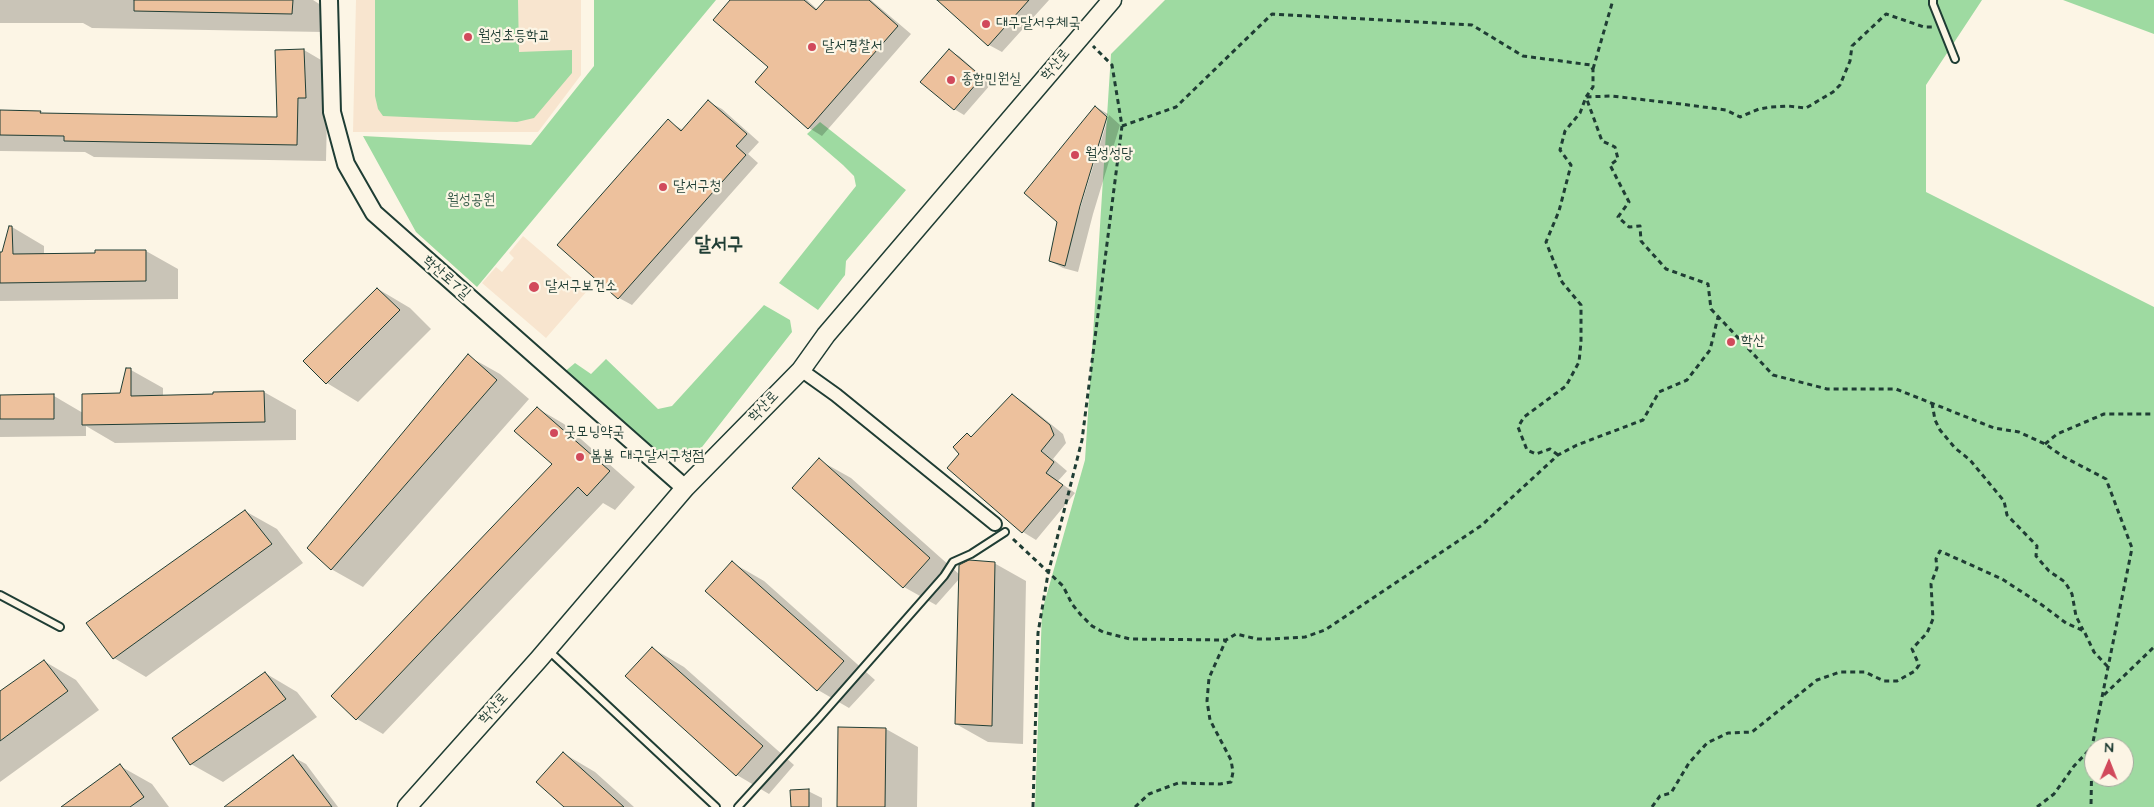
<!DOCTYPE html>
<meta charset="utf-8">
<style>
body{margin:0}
#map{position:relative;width:2154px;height:807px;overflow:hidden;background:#fcf5e5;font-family:"Architects Daughter",sans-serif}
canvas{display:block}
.north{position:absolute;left:2084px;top:737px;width:50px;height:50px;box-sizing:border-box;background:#fcf5e5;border:1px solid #a4ab9e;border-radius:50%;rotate:1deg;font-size:14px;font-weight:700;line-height:20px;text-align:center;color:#1f3d34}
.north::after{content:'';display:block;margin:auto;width:18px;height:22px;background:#d1495b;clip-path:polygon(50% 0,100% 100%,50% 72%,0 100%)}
</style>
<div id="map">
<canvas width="2154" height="807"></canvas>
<div class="north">N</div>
</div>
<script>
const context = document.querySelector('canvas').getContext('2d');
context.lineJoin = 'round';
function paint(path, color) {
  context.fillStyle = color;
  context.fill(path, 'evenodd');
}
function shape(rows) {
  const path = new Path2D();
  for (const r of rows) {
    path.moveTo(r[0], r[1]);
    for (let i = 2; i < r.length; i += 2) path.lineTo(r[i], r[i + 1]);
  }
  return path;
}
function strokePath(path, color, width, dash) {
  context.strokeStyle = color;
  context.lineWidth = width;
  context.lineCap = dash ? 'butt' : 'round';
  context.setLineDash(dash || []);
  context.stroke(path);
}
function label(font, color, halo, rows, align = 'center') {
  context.font = font + ' "Architects Daughter","Poor Story",sans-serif';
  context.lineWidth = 4.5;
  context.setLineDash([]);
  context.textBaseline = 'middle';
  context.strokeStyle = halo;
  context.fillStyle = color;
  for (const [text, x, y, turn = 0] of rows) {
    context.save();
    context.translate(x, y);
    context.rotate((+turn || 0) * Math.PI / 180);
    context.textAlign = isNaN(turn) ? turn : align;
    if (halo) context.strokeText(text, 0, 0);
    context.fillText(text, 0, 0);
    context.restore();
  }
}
paint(shape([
 [356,0,581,0,581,75,538,132,353,132],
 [523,236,587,291,546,338,482,283,496,267,502,272,514,258,509,253]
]), '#f8e5cf');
paint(shape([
 [375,0,518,0,519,52,572,50,572,73,534,118,517,122,383,116,378,109,375,96],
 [594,0,716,0,477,287,416,232,363,136,531,145,594,66],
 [1165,0,1982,0,1926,85,1926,192,2154,307,2154,807,1035,807,1042,611,1085,460,1111,54],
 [2094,747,2124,747,2124,777,2094,777],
 [2063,0,2154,0,2154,34],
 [820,122,906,190,846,261,845,275,818,310,779,283,856,186,854,176,843,165,807,134],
 [764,305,790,320,792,332,702,447,688,456,657,453,562,374,575,363,591,374,606,359,658,409,672,406]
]), '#9edaa1');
paint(shape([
 [0,0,313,0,324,7,324,32,92,28,83,23,0,23],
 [732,0,807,0,818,10,827,0,871,0,911,34,822,136,809,128,769,67],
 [944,0,1049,0,1002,52,989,45],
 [304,50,333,67,327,115,326,161,94,157,85,152,0,151,0,113,278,119],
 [949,51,959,56,991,84,964,115,954,109],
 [709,102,722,109,759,142,748,154,758,163,632,305,619,298,668,121,683,130],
 [1096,107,1108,114,1077,212,1079,212,1109,115,1120,125,1093,214,1078,272,1063,268,1050,261,1058,221],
 [12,227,44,246,44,255,146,251,178,269,178,299,0,301,0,253,3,253],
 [378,289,410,308,431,329,358,402,327,383],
 [468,356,500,374,529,399,363,587,331,569],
 [131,370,163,388,163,396,264,392,296,410,296,440,115,443,86,426,86,436,0,437,0,396,54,396,83,413,121,394],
 [1012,396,1025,403,1063,434,1066,443,1053,459,1067,471,1058,481,1075,493,1036,540,1023,532,948,468,972,438],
 [537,408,564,424,635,487,615,510,603,503,383,734,357,719,553,464],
 [819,460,851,478,960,575,994,563,1026,581,1023,744,988,742,956,724,960,578,936,605,904,587],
 [245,511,277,529,303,563,146,677,114,658],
 [733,563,764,581,875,680,849,708,818,690],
 [652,648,684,667,794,765,769,794,737,775,627,676],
 [44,661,76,680,99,710,0,782,0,693],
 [265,673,297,692,317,717,223,782,191,764],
 [840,728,886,729,918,747,917,807,838,807],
 [563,753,595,772,634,807,566,807],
 [293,757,306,764,338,807,232,807],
 [120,766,152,784,169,807,63,807],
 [808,791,822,798,822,807,792,807]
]), '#0003');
const building = shape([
 [134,0,293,0,292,14,134,11,134,0],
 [730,0,804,0,816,10,825,0,869,0,898,26,808,129,755,82,768,67,713,20,730,0],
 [937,0,1029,0,988,46,937,0],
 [304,49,306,98,298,98,297,145,64,141,64,136,0,135,0,110,41,111,40,113,277,117,275,50,304,49],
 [949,49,982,77,954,110,920,82,949,49],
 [708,100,747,134,736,146,746,155,618,299,557,245,668,119,681,131,708,100],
 [1095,106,1107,117,1080,206,1065,266,1049,261,1057,222,1024,193,1095,106],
 [9,226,12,226,13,254,95,253,95,250,146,250,146,281,0,283,0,252,2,252,9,226],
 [377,288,400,310,326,384,303,361,377,288],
 [468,354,497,380,331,570,307,548,468,354],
 [126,368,131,368,131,396,213,394,213,392,264,391,265,422,82,425,82,394,120,393,126,368],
 [54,394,54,419,0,419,0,395,54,394],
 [1012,394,1050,425,1054,435,1041,451,1054,462,1046,473,1063,485,1022,533,947,468,959,454,953,447,967,433,971,437,1012,394],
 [537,407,610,471,587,496,578,487,356,720,331,696,552,464,514,431,537,407],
 [819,458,930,558,903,588,792,488,819,458],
 [245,510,272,544,113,659,86,623,245,510],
 [969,560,995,562,992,726,955,724,959,565,969,560],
 [732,561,844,661,817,691,705,591,732,561],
 [652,647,763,746,736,776,625,676,652,647],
 [44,660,68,691,0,741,0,691,44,660],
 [265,672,286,699,190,765,172,738,265,672],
 [838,727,886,728,885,807,837,807,838,727],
 [563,752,624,807,564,807,536,782,563,752],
 [293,755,332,807,224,807,293,755],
 [120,764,144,797,130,807,61,807,120,764],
 [809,789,809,807,791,807,790,790,809,789]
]);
paint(building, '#edc19d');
strokePath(building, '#1f3d34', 1);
const service = shape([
 [1933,0,1933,4,1955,59],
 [0,595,60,627],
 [548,650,716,807],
 [738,807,819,718,944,576,953,562,971,554,1005,532]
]);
const minor = shape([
 [801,370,836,395,995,524]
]);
const tertiary = shape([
 [329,0,332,112,346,164,374,213,685,488]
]);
const secondary = shape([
 [407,807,539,659,685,488,801,370,826,335,1112,0]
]);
strokePath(service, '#1f3d34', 10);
strokePath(minor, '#1f3d34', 16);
strokePath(tertiary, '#1f3d34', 20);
strokePath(secondary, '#1f3d34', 21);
strokePath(shape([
 [1593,69,1613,0],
 [1122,126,1176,107,1272,14,1472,25,1523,56,1591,65,1593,70,1593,87,1586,97,1602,141,1615,147,1618,159,1610,165,1629,202,1618,217,1629,227,1640,226,1641,241,1666,269,1708,284,1711,309,1773,375,1827,389,1896,389,1994,428,2019,432,2045,444,2064,457,2106,479,2132,548,2092,747,2091,807],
 [1932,403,1935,420,1940,430,1955,448,1970,460,2004,501,2007,515,2037,546,2036,556,2049,571,2065,582,2072,594,2076,616,2083,630],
 [2045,444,2057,434,2104,414,2154,414],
 [1558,455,1550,449,1536,454,1527,450,1518,427,1524,417,1566,386,1579,362,1581,342,1581,305,1562,282,1546,242,1559,211,1571,165,1560,150,1565,131,1580,113,1586,97,1611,96,1681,104,1726,110,1740,117,1759,109,1771,107,1788,106,1806,108,1833,92,1840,85,1850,61,1852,46,1886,14,1924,27,1932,27],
 [1013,539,1063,586,1072,604,1081,615,1092,626,1103,632,1130,639,1226,640],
 [2104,695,2154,647],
 [1033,807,1038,633,1048,574,1082,440,1122,126,1112,65,1093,46],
 [1135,807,1149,794,1178,783,1220,784,1231,782,1233,772,1231,760,1210,720,1207,701,1209,678,1226,640,1236,634,1257,639,1271,639,1305,637,1325,630,1482,525,1558,455,1577,445,1643,420,1659,392,1687,380,1710,350,1718,317],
 [1652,807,1660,796,1671,793,1689,763,1707,743,1728,733,1752,732,1817,680,1840,672,1865,672,1884,681,1897,681,1915,671,1919,665,1912,649,1927,633,1933,619,1931,584,1937,568,1936,559,1940,551,2002,579,2042,605,2066,623,2084,631,2094,652,2108,667],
 [2037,807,2054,794,2074,766,2092,747]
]), '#1f3d34', 3, [5, 4]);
strokePath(service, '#fcf5e5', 6);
strokePath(minor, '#fcf5e5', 12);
strokePath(tertiary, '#fcf5e5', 16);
strokePath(secondary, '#fcf5e5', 18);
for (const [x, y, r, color] of [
 [986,24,5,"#d1495b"],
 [468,37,5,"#d1495b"],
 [812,47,5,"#d1495b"],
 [951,80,5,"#d1495b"],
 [1075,155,5,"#d1495b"],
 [663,187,5,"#d1495b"],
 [534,287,6,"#d1495b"],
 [1731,342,5,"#d1495b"],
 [554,433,5,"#d1495b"],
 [580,457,5,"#d1495b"]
]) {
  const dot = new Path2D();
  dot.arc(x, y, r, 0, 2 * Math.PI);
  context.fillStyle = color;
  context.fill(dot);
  strokePath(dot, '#fcf5e5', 2);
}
label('15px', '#1f3d34', '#fcf5e5', [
 ["대구달서우체국",996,24],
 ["월성초등학교",478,37],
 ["달서경찰서",822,47],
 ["종합민원실",961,80],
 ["월성성당",1085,155],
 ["달서구청",673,187],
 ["달서구보건소",545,287],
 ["학산",1741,342],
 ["굿모닝약국",564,433],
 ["봄봄 대구달서구청점",590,457]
], 'left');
label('15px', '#1f3d34', '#fcf5e5', [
 ["학산로",1056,65,-50],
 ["학산로7길",446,278,41],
 ["학산로",764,407,-46],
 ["학산로",494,709,-48]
]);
label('15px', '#385c4a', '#fcf5e5', [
 ["월성공원",471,201]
]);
label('bold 20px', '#1f3d34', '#fcf5e5', [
 ["달서구",719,246]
]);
</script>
